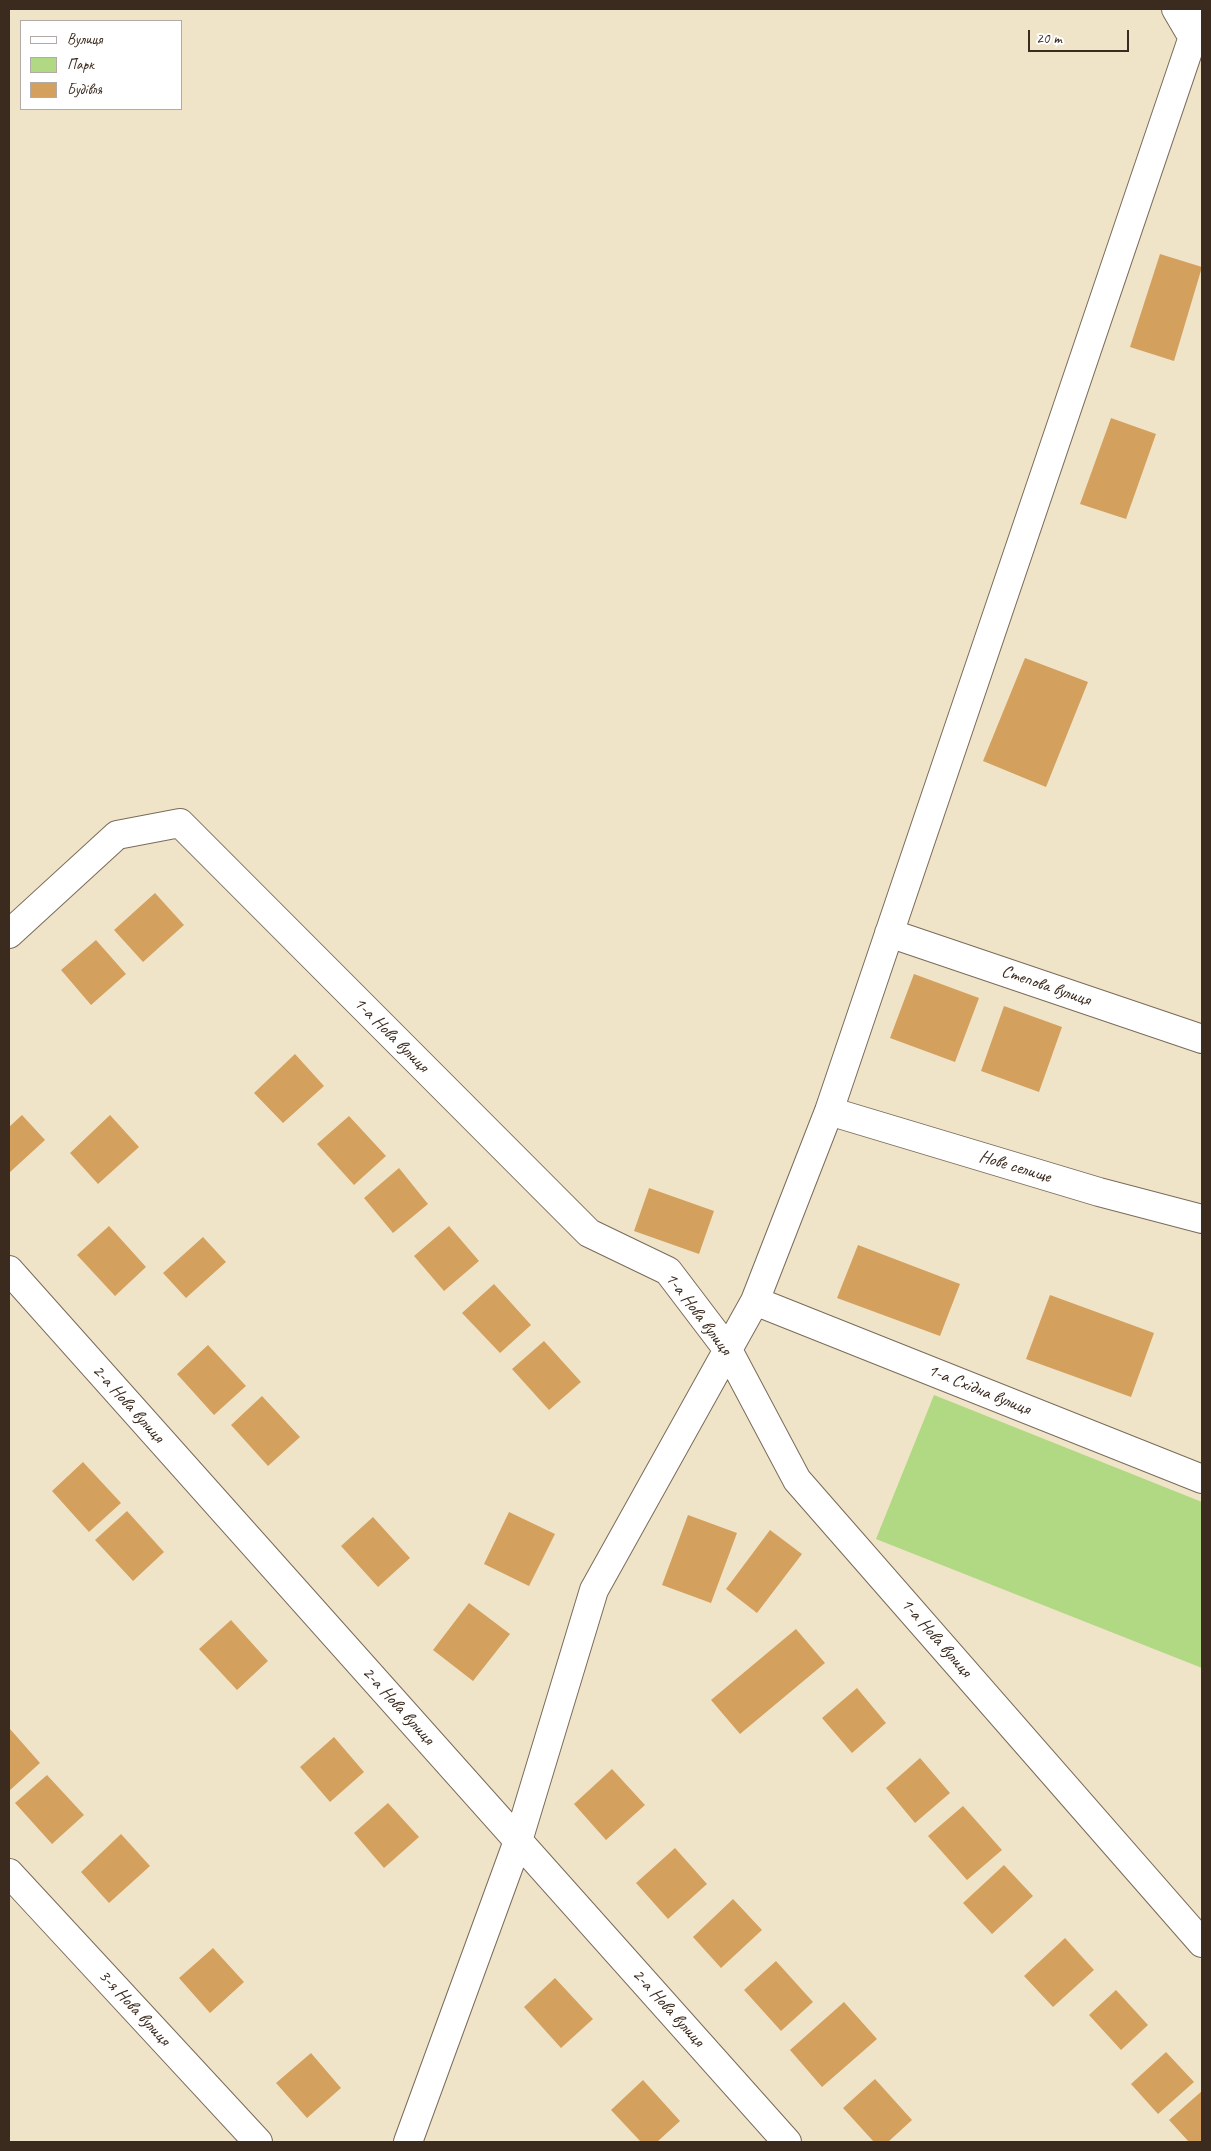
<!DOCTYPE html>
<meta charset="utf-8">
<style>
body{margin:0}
#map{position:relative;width:1211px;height:2151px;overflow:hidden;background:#f0e4c8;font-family:Caveat,sans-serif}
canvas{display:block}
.frame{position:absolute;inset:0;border:10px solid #3b2a1e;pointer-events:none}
.legend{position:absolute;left:20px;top:20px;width:162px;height:90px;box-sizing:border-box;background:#fff;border:1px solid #b1aaa5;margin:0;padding:6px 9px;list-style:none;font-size:15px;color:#3b2a1e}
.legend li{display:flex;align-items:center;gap:10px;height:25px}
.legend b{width:25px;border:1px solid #b1aaa5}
.scale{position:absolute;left:1028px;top:30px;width:101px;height:22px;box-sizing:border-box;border:2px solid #3b2a1e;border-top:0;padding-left:6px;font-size:15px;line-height:18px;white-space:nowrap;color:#3b2a1e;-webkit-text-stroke:4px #fff;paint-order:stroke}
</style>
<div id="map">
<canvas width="1211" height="2151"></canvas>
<div class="frame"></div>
<ul class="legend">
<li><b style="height:6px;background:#fff"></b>Вулиця</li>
<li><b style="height:14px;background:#b1d882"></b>Парк</li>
<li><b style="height:14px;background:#d4a05d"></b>Будівля</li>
</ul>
<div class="scale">20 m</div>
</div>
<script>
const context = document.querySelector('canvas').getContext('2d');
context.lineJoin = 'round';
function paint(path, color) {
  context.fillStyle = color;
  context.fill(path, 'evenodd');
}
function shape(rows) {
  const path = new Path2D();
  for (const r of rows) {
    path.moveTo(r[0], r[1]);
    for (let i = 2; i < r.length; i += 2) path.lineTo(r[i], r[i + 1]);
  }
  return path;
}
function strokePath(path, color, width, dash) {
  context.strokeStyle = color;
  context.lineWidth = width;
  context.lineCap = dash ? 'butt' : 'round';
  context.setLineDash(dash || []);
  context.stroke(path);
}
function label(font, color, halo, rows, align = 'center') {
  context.font = font + ' Caveat,sans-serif';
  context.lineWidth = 4.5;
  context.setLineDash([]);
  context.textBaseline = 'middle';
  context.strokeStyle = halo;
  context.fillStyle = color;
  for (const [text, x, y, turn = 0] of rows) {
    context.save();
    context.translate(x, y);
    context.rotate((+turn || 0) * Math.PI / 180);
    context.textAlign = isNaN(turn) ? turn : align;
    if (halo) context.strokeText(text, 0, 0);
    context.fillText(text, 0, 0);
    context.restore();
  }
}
paint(shape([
 [934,1395,1202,1502,1202,1668,876,1539]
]), '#b1d882');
paint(shape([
 [1160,254,1202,267,1174,361,1130,347],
 [1111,418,1156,434,1126,519,1080,504],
 [1025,658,1088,682,1046,787,983,761],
 [155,893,184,925,143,962,114,930],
 [96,940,126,974,91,1005,61,970],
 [914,974,979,998,955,1062,890,1038],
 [1004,1006,1062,1027,1039,1092,981,1071],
 [295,1054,324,1086,283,1123,254,1093],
 [22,1115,45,1140,9,1173,9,1127],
 [110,1115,139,1147,98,1184,70,1153],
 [349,1116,386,1156,354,1185,317,1144],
 [399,1168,428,1204,393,1233,364,1198],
 [649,1188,714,1211,699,1254,634,1231],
 [109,1226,146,1267,115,1296,77,1255],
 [449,1226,479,1261,444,1291,414,1256],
 [203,1237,226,1262,186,1298,163,1273],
 [858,1245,960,1284,940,1336,837,1298],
 [494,1284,531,1325,500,1353,462,1313],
 [1050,1295,1154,1333,1131,1397,1026,1359],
 [544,1341,581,1382,549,1410,512,1369],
 [208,1345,246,1386,214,1415,177,1374],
 [262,1396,300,1437,268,1466,231,1425],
 [83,1462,121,1503,89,1532,52,1491],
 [127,1511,164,1552,133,1581,95,1540],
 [509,1512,555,1534,529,1586,484,1564],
 [688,1515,737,1533,711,1603,662,1585],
 [373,1517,410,1558,378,1587,341,1546],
 [770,1530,802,1554,757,1613,726,1589],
 [469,1603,510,1634,473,1681,433,1650],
 [231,1620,268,1661,237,1690,199,1649],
 [796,1629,825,1663,740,1734,711,1700],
 [857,1688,886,1723,852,1753,822,1718],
 [10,1729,40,1763,9,1791,9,1730],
 [334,1737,364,1772,330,1802,300,1767],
 [920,1758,950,1793,915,1823,886,1788],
 [612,1769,645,1805,606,1840,574,1804],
 [47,1775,84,1815,52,1844,15,1803],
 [388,1803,419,1837,384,1868,354,1833],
 [963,1806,1002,1850,967,1880,928,1836],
 [121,1834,150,1866,109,1903,81,1872],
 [675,1848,707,1884,668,1919,636,1883],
 [1004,1865,1033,1896,992,1934,963,1903],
 [733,1899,762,1930,721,1968,693,1937],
 [1065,1938,1094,1970,1053,2007,1024,1976],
 [213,1948,244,1982,210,2013,179,1978],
 [776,1961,813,2002,781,2031,744,1990],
 [555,1978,593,2019,561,2048,524,2007],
 [1116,1990,1148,2025,1121,2050,1089,2015],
 [844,2002,877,2039,822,2087,790,2050],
 [1166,2052,1194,2082,1158,2114,1131,2084],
 [311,2053,341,2088,307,2118,276,2083],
 [875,2079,912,2120,888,2142,874,2142,843,2108],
 [643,2080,680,2121,657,2142,641,2142,611,2110],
 [1202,2091,1202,2142,1189,2142,1169,2120]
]), '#d4a05d');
const street = shape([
 [1176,9,1193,38],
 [889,933,1202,1039],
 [9,934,117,835,180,823,589,1233,668,1271,728,1350,797,1480,1202,1943],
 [829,1111,1099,1192,1202,1219],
 [9,1270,787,2142],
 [755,1301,1202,1479],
 [9,1873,258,2142],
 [408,2142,518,1841,594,1590,755,1301,829,1111,1202,10]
]);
strokePath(street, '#7a6b5a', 30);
strokePath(street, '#fff', 28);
label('18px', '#3b2a1e', '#fff', [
 ["Степова вулиця",1046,986,19],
 ["1-а Нова вулиця",391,1035,45],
 ["Нове селище",1015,1167,17],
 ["1-а Нова вулиця",698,1314,53],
 ["1-а Східна вулиця",979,1390,22],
 ["2-а Нова вулиця",128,1404,48],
 ["1-а Нова вулиця",936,1638,49],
 ["2-а Нова вулиця",398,1706,48],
 ["3-я Нова вулиця",134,2008,47],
 ["2-а Нова вулиця",668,2008,48]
]);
</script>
